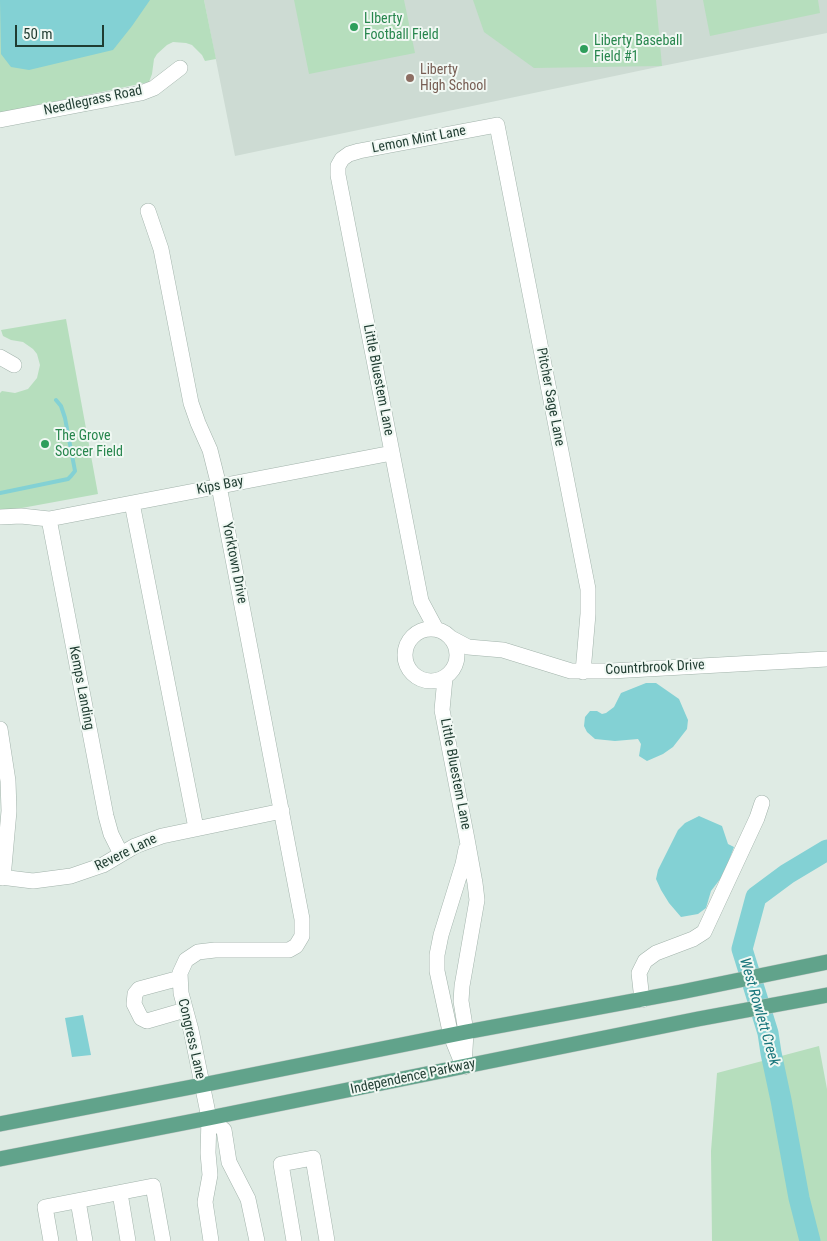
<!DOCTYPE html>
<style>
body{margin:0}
#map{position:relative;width:827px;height:1241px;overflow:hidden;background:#dfebe4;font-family:"Roboto Condensed",sans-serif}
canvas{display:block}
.scale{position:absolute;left:15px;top:25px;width:89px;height:22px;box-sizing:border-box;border:2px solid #1f3c31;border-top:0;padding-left:6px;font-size:15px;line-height:18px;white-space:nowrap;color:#1f3c31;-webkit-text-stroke:4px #f0f8f3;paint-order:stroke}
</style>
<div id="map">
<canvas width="827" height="1241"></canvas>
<div class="scale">50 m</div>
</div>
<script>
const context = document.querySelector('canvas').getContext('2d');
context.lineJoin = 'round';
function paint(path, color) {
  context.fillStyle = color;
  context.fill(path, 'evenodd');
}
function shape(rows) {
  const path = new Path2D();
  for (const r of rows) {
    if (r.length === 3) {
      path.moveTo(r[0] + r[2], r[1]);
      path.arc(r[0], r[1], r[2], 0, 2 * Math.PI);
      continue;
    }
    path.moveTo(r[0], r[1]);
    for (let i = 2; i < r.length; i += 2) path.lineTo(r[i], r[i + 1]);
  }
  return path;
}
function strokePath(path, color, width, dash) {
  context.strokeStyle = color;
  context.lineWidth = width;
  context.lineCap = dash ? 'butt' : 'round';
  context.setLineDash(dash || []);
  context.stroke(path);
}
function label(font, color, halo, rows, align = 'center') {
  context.font = font + ' "Roboto Condensed",sans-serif';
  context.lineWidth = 4;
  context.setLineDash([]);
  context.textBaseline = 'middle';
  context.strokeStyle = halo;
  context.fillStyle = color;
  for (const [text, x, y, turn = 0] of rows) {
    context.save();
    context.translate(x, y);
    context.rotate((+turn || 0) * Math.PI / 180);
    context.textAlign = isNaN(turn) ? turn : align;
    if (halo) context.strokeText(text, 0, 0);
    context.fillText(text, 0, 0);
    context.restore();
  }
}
paint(shape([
 [204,0,827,0,827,33,662,66,235,156]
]), '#cddbd3');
paint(shape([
 [0,0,204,0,216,59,205,61,202,55,192,45,186,43,173,42,167,45,157,54,154,59,152,74,149,82,0,113],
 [294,0,404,0,415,53,309,74],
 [473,0,656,0,662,66,534,68,484,32],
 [703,0,818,0,820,13,710,36],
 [66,319,98,494,0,512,0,393,2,391,15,393,28,389,37,378,40,365,37,354,33,349,23,342,11,340,3,336,1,330],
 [819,1046,827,1089,827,1241,712,1241,711,1151,717,1073]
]), '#b6debd');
paint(shape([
 [0,0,150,0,132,26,113,50,29,70,11,67,1,54],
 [646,683,656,683,679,699,688,720,687,729,673,747,663,754,647,761,639,756,641,744,638,739,615,741,595,739,587,732,584,726,585,717,590,711,597,711,602,714,606,713,614,707,621,693],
 [699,816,722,826,728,844,734,847,724,874,711,891,706,908,698,914,681,917,669,903,661,890,656,879,658,870,678,830,685,823],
 [83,1015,91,1055,72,1057,65,1018]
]), '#83d1d4');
strokePath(shape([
 [0,493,68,479,71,476,75,471,65,418,61,406,56,400]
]), '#83d1d4', 4);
strokePath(shape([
 [810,1241,799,1198,781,1100,771,1053,768,1033,742,949,756,897,787,874,827,850]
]), '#83d1d4', 21);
const minor = shape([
 [0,120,141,93,154,88,180,68],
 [148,211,161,249,191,403,198,423,210,450,219,486,302,919,302,936,296,946,289,950,215,950,198,952,186,960,180,973,181,993,191,1030,209,1118,208,1153,210,1175,205,1202,211,1241],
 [0,357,14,365],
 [132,503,196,828],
 [0,517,21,516,49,519,392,453],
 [49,519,106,816,111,834,121,854],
 [431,655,26],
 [436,629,421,601,338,175,338,166,342,159,349,154,359,151,497,125,588,589,588,614,583,672],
 [451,638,468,647,503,650,571,671,611,671,827,659],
 [445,678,442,710,467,839,475,883,477,900,462,986,461,1001,466,1032,464,1067],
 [0,729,8,781,9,811,3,878],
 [0,877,33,881,71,876,103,865,135,846,162,836,282,811],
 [180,978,139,989,135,994,134,1004,141,1018,147,1021,185,1010],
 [642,1000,639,973,645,961,656,953,693,939,704,932,757,818,762,803],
 [462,1063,451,1036,437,971,437,955,441,935,463,864,466,849],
 [209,1118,224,1130,229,1162,248,1199,257,1241],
 [120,1193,128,1241],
 [78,1201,85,1241],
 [51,1241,45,1207,153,1186,163,1241],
 [294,1241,281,1164,313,1158,327,1241]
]);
const major = shape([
 [0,1124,202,1085,466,1032,681,992,827,962],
 [0,1159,209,1118,698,1019,827,995]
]);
strokePath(minor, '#a2b3ab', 16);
strokePath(major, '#c0c8c5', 16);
strokePath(minor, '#fff', 15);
strokePath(major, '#61a38b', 15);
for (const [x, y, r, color] of [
 [354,27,5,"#2e9e5b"],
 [584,49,5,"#2e9e5b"],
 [410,78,5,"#8d6e63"],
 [45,444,5,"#2e9e5b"]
]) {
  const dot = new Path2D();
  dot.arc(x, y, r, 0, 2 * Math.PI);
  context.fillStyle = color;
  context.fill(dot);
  strokePath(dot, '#f0f8f3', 2);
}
label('14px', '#27864d', '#f0f8f3', [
 ["LIberty",364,19],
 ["Football Field",364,35],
 ["Liberty Baseball",594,41],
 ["Field #1",594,57],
 ["The Grove",55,436],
 ["Soccer Field",55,452]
], 'left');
label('14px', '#785e54', '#f0f8f3', [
 ["Liberty",420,70],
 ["High School",420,86]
], 'left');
label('14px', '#1f3c31', '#f0f8f3', [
 ["Needlegrass Road",93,101,-12],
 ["Lemon Mint Lane",419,140,-11],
 ["Little Bluestem Lane",378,380,79],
 ["Pitcher Sage Lane",550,397,79],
 ["Kips Bay",220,486,-11],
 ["Yorktown Drive",234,563,79],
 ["Countrbrook Drive",655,668,-3],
 ["Kemps Landing",81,688,79],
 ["Little Bluestem Lane",455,774,79],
 ["Revere Lane",126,853,-26],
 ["Congress Lane",191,1039,77],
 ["Independence Parkway",413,1077,-12]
]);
label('italic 15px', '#17757b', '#f0f8f3', [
 ["West Rowlett Creek",759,1012,74]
]);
</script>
